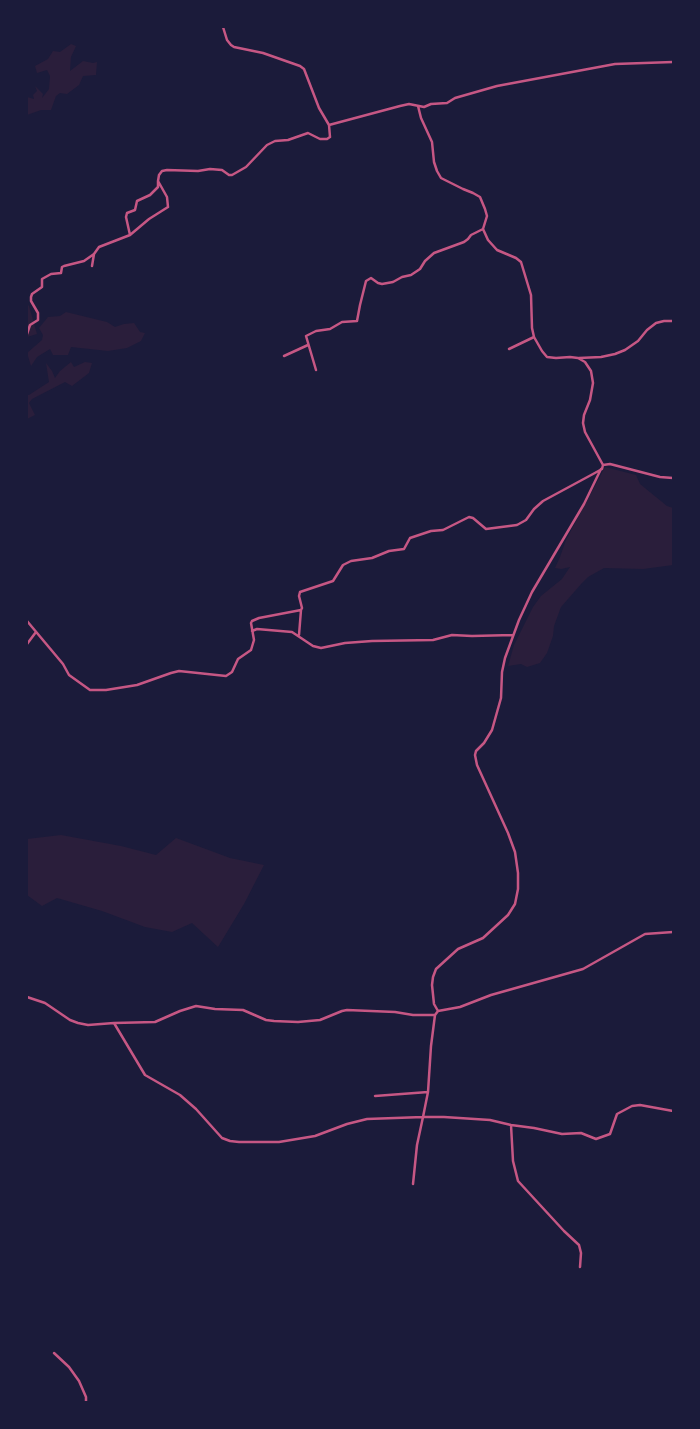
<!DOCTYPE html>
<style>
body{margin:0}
#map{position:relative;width:700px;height:1429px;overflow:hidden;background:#1b1b3a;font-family:"Space Grotesk",sans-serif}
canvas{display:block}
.frame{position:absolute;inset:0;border:28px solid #1b1b3a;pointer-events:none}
</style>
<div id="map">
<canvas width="700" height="1429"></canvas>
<div class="frame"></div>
</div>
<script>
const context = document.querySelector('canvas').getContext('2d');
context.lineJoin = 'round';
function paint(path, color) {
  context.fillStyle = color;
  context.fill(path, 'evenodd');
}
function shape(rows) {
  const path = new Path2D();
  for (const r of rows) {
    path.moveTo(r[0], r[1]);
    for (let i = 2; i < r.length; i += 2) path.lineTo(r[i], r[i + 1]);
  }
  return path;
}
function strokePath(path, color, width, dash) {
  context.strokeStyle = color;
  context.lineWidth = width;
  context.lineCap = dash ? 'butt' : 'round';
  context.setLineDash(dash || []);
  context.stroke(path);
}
paint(shape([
 [71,44,76,46,71,57,70,71,83,61,93,63,97,62,96,75,83,76,79,85,67,94,60,93,56,96,51,110,41,110,27,115,27,97,34,99,33,95,37,91,35,86,43,94,42,98,49,89,50,76,47,70,37,73,35,66,48,59,53,51,60,52],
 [27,304,29,306,37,334,27,337],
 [66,312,107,322,115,327,124,324,134,323,140,332,145,333,141,341,127,348,108,351,71,347,68,355,53,355,50,349,37,357,31,366,27,353,42,340,43,335,39,328,48,317,60,316],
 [71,362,74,367,85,362,92,363,89,373,72,386,65,382,32,399,29,403,35,415,27,419,27,395,29,395,49,382,46,363,52,371,55,378,60,371],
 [605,467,636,475,640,484,667,506,673,508,673,565,643,569,604,568,588,577,582,583,561,607,554,626,553,636,547,653,540,663,527,667,521,664,508,666,514,645,533,607,541,596,562,579,570,567,561,569,555,568,560,557,566,540],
 [61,835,121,846,156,855,176,838,230,858,264,865,244,904,218,947,192,923,172,932,145,927,102,911,57,898,42,906,27,895,27,839]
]), '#2a1e3b');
strokePath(shape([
 [223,27,227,40,231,45,234,47,263,53,300,66,304,69,319,108,329,125],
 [418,106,421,118,432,142,434,162,437,171,441,178,463,189,473,193,480,197,485,209,487,216,483,229,488,240,497,250,516,258,521,262,531,295,532,328,534,337,542,351,547,357,556,358,570,357,578,358,585,362,591,371,593,383,590,400,584,415,583,423,585,432,603,465],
 [158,181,167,197,168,207,149,219,130,235,126,217,127,213,135,210,137,201,150,195,158,187,158,181,159,175,162,171,167,170,198,171,210,169,222,170,229,175,232,175,246,167,267,145,275,141,288,140,308,133,320,139,327,139,330,137,329,125,400,106,409,104,424,107,431,104,447,103,455,98,497,86,615,64,673,62],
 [92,266,94,254,99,247,130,235],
 [27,334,30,325,38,320,38,313,31,301,31,297,32,294,42,287,42,279,51,274,61,273,62,267,64,266,84,261,94,254],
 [509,349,534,337],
 [284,356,308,345],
 [579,358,601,357,615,354,625,350,638,341,647,330,656,323,664,321,673,321],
 [316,370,306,336,316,331,330,329,342,322,357,321,360,305,366,281,371,278,378,283,382,284,393,282,402,277,411,275,420,269,425,261,434,253,464,242,468,239,471,235,483,229],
 [27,621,63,664,69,675,90,690,106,690,137,685,171,673,179,671,226,676,232,672,238,659,251,650,254,640,251,623,252,621,259,618,301,610,302,608,299,596,300,592,333,581,343,565,351,561,372,558,389,551,404,549,410,538,431,531,443,530,469,517,473,518,486,529,517,525,526,520,534,509,543,501,593,474,602,469,603,465,610,464,660,477,673,478],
 [252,631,257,629,292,632,313,646,321,648,345,643,372,641,433,640,452,635,472,636,513,635],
 [299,635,301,610],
 [27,644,36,632],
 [27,997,45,1003,70,1020,78,1023,88,1025,114,1023,145,1075,180,1095,196,1109,222,1138,230,1141,239,1142,279,1142,315,1136,347,1124,367,1119,423,1117,428,1092,431,1046,435,1015,438,1011,460,1007,491,995,583,969,645,934,673,932],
 [438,1011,434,1004,432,985,433,977,436,969,458,949,483,938,508,915,515,904,518,889,518,873,515,852,508,833,477,765,475,755,476,751,484,743,492,730,501,698,502,672,505,658,519,620,532,592,584,504,601,469],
 [114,1023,155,1022,180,1011,196,1006,215,1009,243,1010,266,1020,274,1021,298,1022,320,1020,342,1011,347,1010,395,1012,413,1015,435,1015],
 [375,1096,428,1092],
 [511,1125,513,1161,518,1181,564,1231,579,1245,581,1253,580,1267],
 [413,1184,417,1145,423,1117,444,1117,490,1120,511,1125,534,1128,562,1134,581,1133,596,1139,610,1134,617,1114,632,1106,640,1105,673,1111],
 [54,1353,69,1367,79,1381,86,1397,86,1402]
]), '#c65784', 2.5);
</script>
